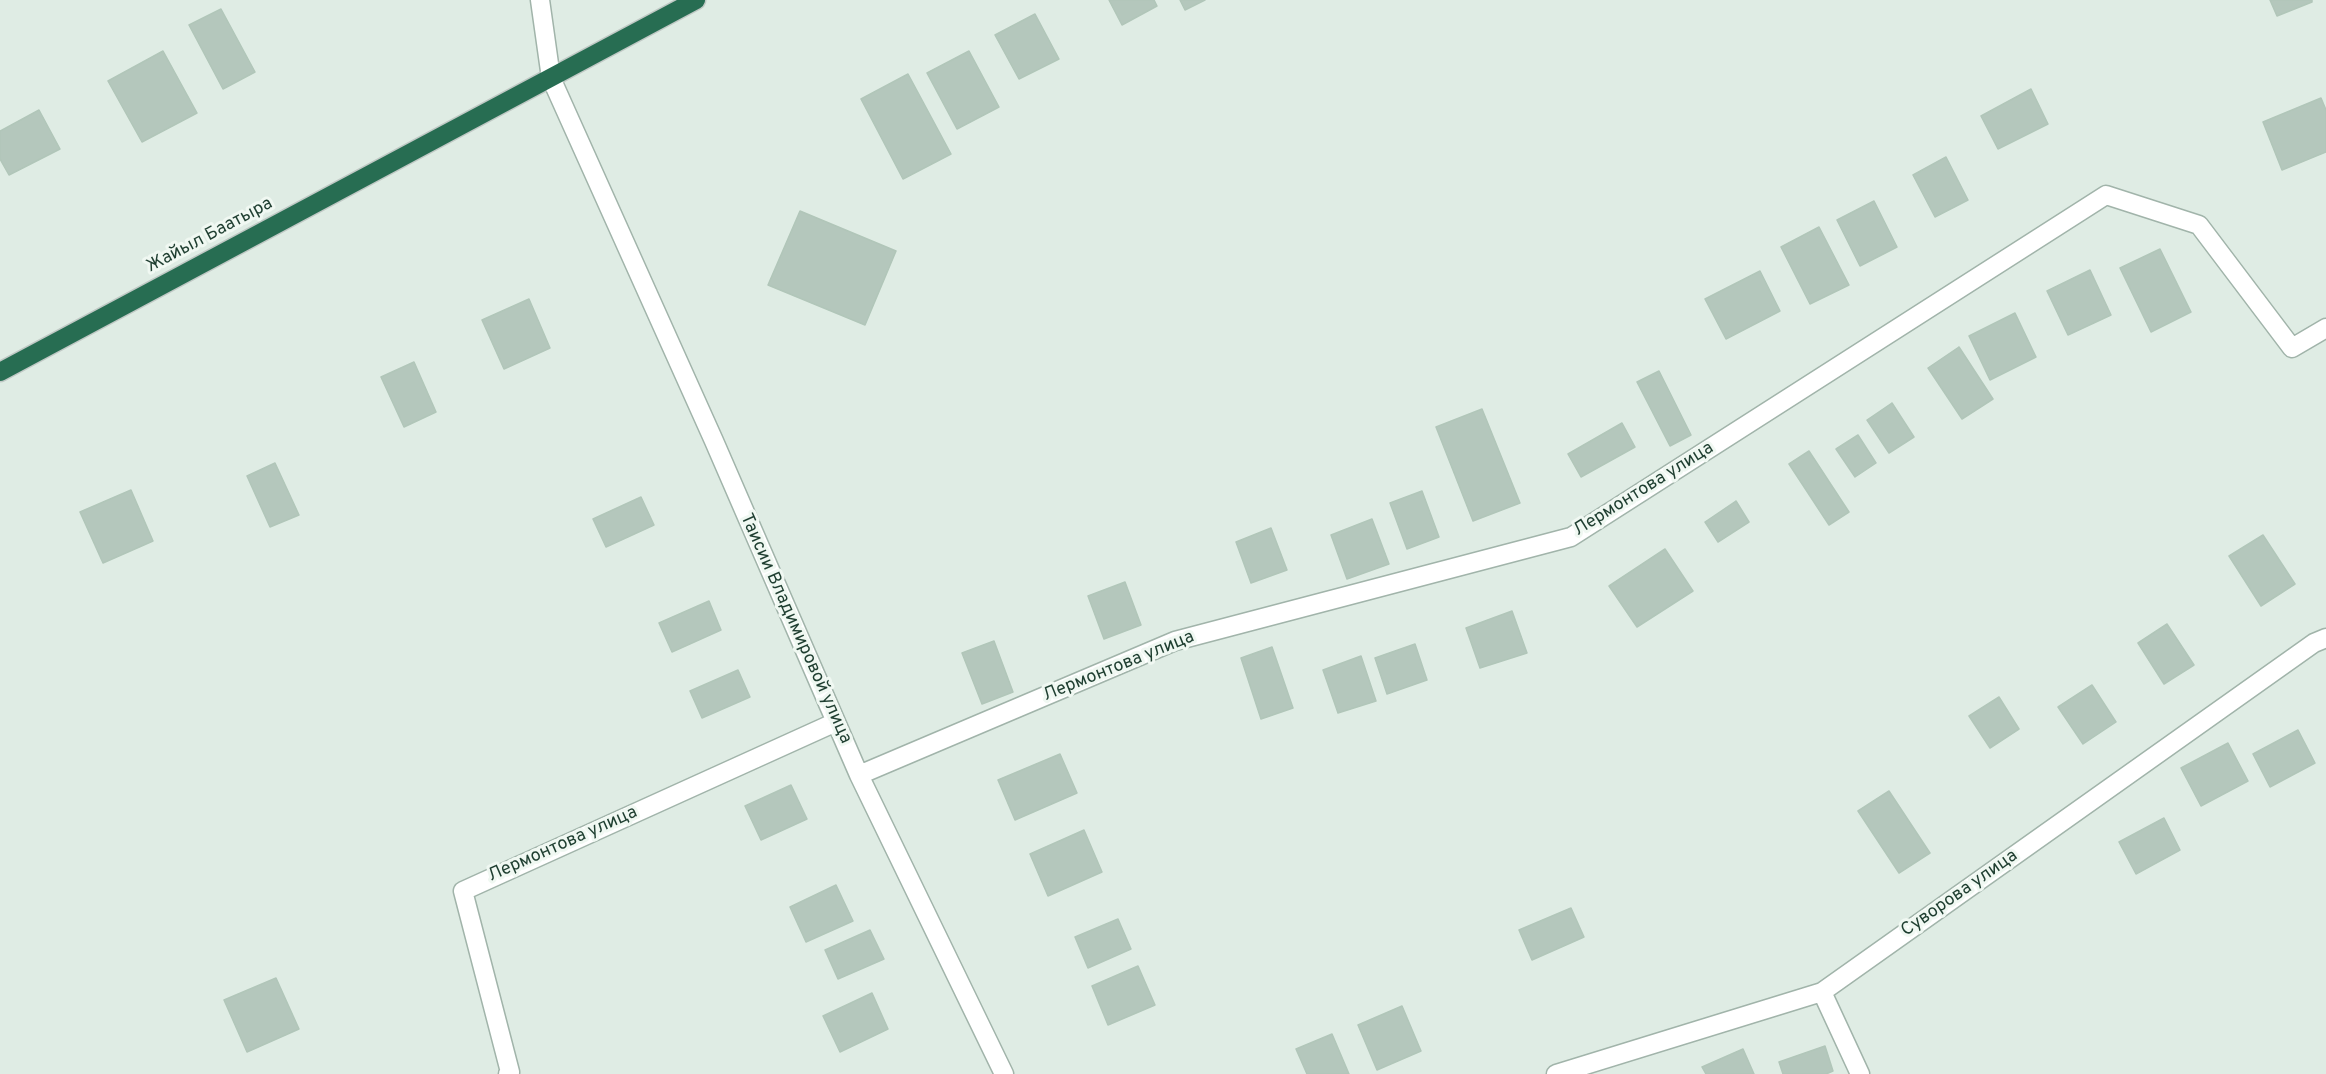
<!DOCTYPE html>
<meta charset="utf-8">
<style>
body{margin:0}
canvas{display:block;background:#dfece4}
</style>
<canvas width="2326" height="1074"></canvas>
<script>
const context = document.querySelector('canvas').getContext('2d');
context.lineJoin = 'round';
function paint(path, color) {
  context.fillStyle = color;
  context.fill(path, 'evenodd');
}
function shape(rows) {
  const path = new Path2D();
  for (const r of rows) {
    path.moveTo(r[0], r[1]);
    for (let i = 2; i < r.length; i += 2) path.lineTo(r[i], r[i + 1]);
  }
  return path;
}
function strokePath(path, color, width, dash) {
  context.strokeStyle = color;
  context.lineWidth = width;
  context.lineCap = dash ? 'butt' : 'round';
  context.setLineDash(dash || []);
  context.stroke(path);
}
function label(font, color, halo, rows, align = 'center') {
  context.font = font + ' Overpass,sans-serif';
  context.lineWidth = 6;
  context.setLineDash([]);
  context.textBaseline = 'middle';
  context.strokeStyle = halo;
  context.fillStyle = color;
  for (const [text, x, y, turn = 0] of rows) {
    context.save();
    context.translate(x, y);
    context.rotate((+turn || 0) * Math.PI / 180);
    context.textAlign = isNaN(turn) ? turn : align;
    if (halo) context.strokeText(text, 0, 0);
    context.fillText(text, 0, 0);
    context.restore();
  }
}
const building = shape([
 [1109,0,1154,0,1157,6,1122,25,1109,0],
 [1180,0,1205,0,1185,10,1180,0],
 [2270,0,2312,0,2312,2,2277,16,2270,0],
 [221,9,255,72,223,89,189,25,221,9],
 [1035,14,1059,59,1019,79,995,35,1035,14],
 [163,51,197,113,142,142,108,81,163,51],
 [969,51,999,107,957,129,927,73,969,51],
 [908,74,951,154,903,179,861,99,908,74],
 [2031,89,2048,124,1998,149,1981,116,2031,89],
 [2321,98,2326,110,2326,152,2282,170,2263,122,2321,98],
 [39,110,60,149,9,175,0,159,0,131,39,110],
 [1946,157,1968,200,1935,217,1913,175,1946,157],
 [1874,201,1897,247,1860,266,1837,220,1874,201],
 [800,211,896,251,865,325,768,285,800,211],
 [1819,227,1849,285,1810,304,1781,247,1819,227],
 [2160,249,2191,312,2151,332,2120,268,2160,249],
 [2090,270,2111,315,2068,335,2047,291,2090,270],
 [1760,271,1780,311,1726,339,1705,299,1760,271],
 [529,299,550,348,504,369,482,320,529,299],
 [2015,313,2036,357,1990,380,1969,336,2015,313],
 [1959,347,1993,399,1962,419,1928,368,1959,347],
 [414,362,436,412,404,427,381,377,414,362],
 [1659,371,1691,435,1670,446,1637,382,1659,371],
 [1892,403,1914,437,1889,453,1867,420,1892,403],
 [1482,409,1520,503,1473,521,1436,427,1482,409],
 [1622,423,1635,447,1581,477,1568,454,1622,423],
 [1858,435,1876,463,1855,477,1836,449,1858,435],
 [1809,451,1849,512,1829,525,1789,464,1809,451],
 [275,463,299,515,270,527,247,476,275,463],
 [131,490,153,541,103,563,80,512,131,490],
 [1422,491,1439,537,1407,549,1390,503,1422,491],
 [641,497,654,525,606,547,593,519,641,497],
 [1736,501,1749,522,1718,542,1705,522,1736,501],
 [1372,519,1389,564,1347,579,1331,535,1372,519],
 [1271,528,1287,570,1251,583,1236,542,1271,528],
 [2263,535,2295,584,2261,606,2229,556,2263,535],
 [1665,549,1693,591,1637,627,1609,586,1665,549],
 [1125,582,1141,625,1104,639,1088,596,1125,582],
 [709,601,721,630,672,652,659,623,709,601],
 [1512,611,1527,653,1480,668,1466,628,1512,611],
 [2167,624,2194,665,2164,684,2138,643,2167,624],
 [994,641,1013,692,982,704,962,653,994,641],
 [1415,644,1427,680,1387,694,1375,658,1415,644],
 [1272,647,1293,708,1261,719,1241,658,1272,647],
 [1361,656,1376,701,1338,713,1323,670,1361,656],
 [738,670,750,697,702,718,690,691,738,670],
 [2092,685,2116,722,2083,744,2058,707,2092,685],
 [1999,697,2019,729,1990,748,1969,716,1999,697],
 [2298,730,2315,763,2270,787,2253,754,2298,730],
 [2228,743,2248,781,2201,806,2181,768,2228,743],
 [1060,754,1077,793,1015,820,998,780,1060,754],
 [791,785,807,819,761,840,745,806,791,785],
 [1889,791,1930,853,1899,873,1858,811,1889,791],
 [2164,818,2180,850,2136,874,2119,842,2164,818],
 [1084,830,1102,872,1048,896,1030,854,1084,830],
 [836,885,853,921,806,942,790,907,836,885],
 [1571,908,1584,937,1532,960,1519,930,1571,908],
 [1118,919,1131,949,1088,968,1075,937,1118,919],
 [870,930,884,959,838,979,825,950,870,930],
 [1138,966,1155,1005,1108,1025,1092,986,1138,966],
 [276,978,299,1029,247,1052,224,1000,276,978],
 [872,993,888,1029,840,1052,823,1016,872,993],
 [1402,1006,1421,1051,1377,1070,1358,1025,1402,1006],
 [1332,1034,1349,1074,1307,1074,1296,1049,1332,1034],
 [1825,1046,1833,1071,1826,1074,1783,1074,1779,1062,1825,1046],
 [1743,1049,1754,1074,1706,1074,1702,1067,1743,1049]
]);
paint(building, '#b4c7bc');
strokePath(building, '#b1c6b9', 1.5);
const minor = shape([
 [540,0,551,78,714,441,859,775,1004,1074],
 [859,775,1175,641,1571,537,2106,195,2199,225,2292,348,2326,328],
 [1822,992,1860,1074],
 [508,1074,510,1072,463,891,836,722],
 [1556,1074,1822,992,2314,643,2326,638]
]);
const highway = shape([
 [0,372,696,0]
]);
strokePath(minor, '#a1b4aa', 21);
strokePath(highway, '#c0c9c5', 21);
strokePath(minor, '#fff', 18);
strokePath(highway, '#276d52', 18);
label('18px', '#1e3e30', '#f0f8f2', [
 ["Жайыл Баатыра",210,236,-28],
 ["Лермонтова улица",1644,490,-32],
 ["Таисии Владимировой улица",795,629,66],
 ["Лермонтова улица",1119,667,-22],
 ["Лермонтова улица",563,845,-24],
 ["Суворова улица",1960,894,-35]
]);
</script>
